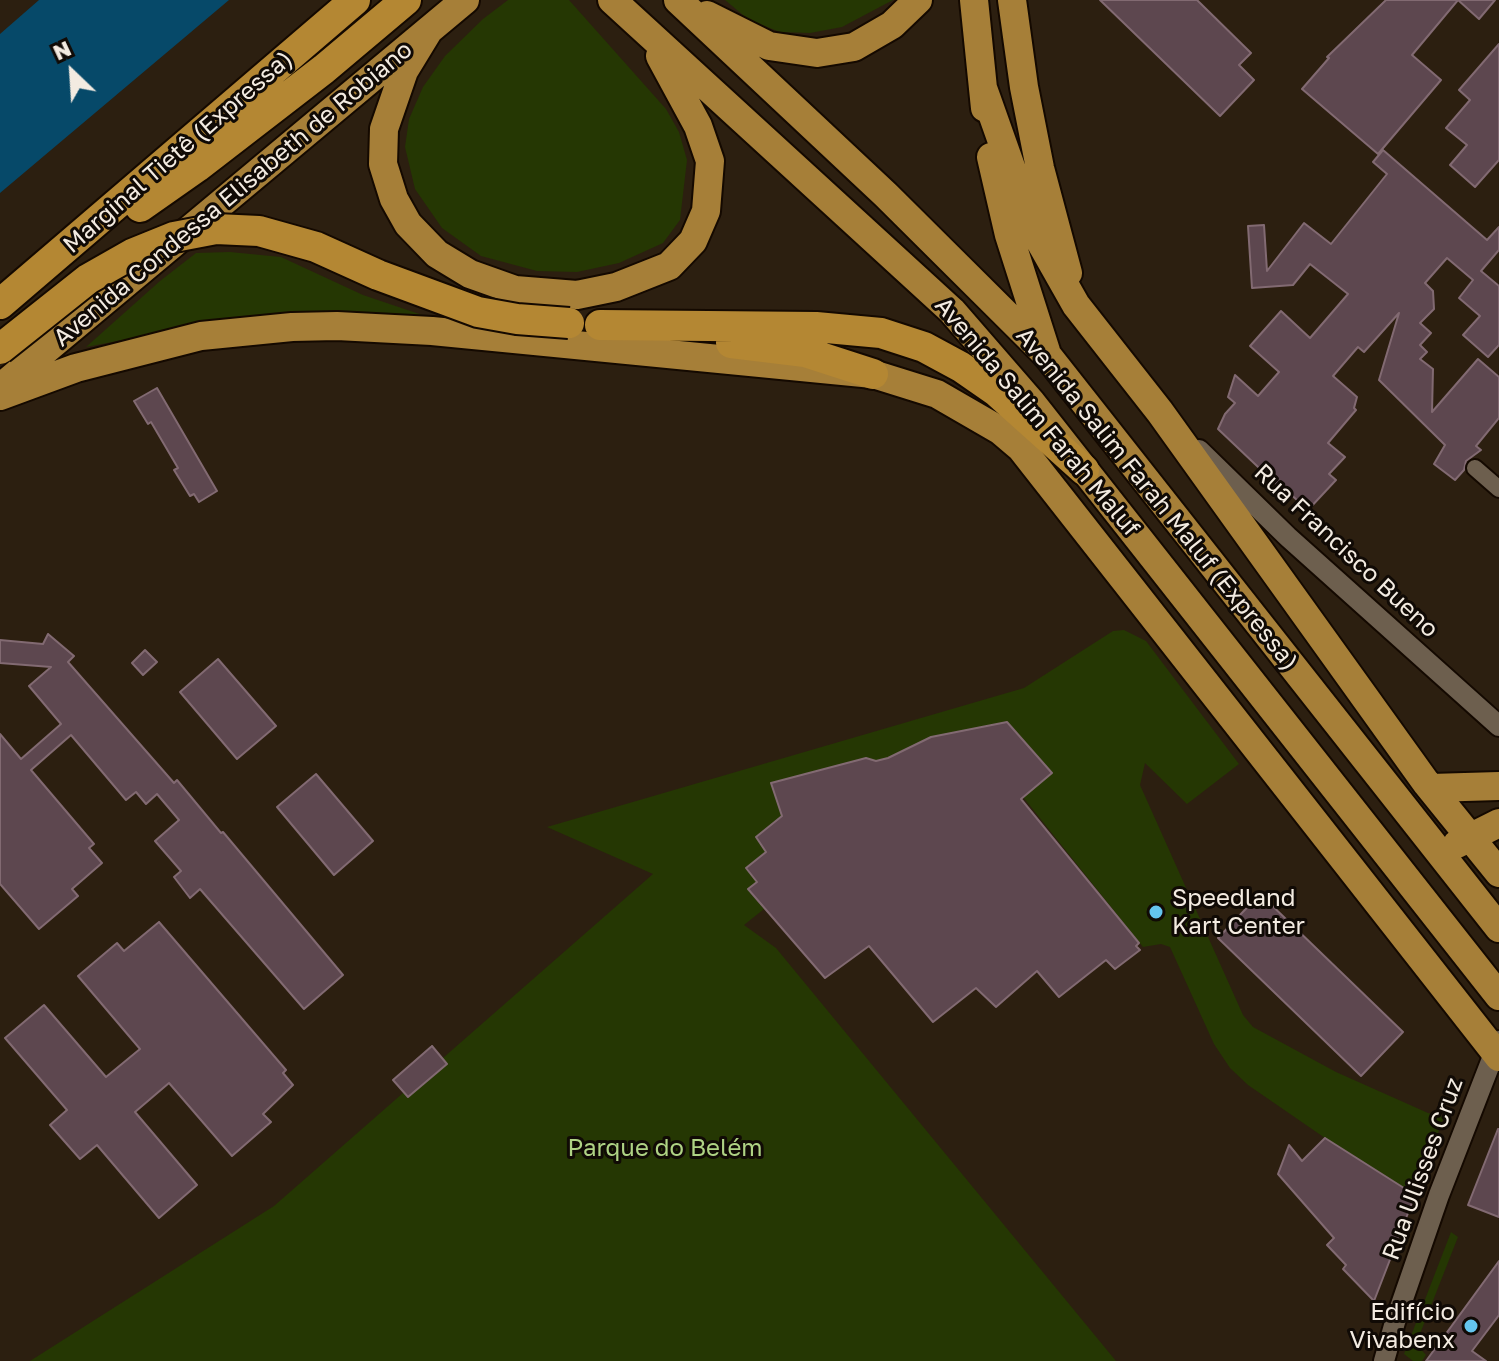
<!DOCTYPE html>
<meta charset="utf-8">
<style>
body{margin:0}
#map{position:relative;width:1499px;height:1361px;overflow:hidden;background:#2c1f10;font-family:"Golos Text",sans-serif}
canvas{display:block}
.north{position:absolute;left:32px;top:32px;width:80px;height:80px;-webkit-text-stroke:6px #100a05;paint-order:stroke;rotate:335deg;font-size:22px;font-weight:700;line-height:32px;text-align:center;color:#f3ebe1}
.north::after{content:'';display:block;margin:auto;width:28px;height:36px;background:#f3ebe1;clip-path:polygon(50% 0,100% 100%,50% 72%,0 100%)}
</style>
<div id="map">
<canvas width="1499" height="1361"></canvas>
<div class="north">N</div>
</div>
<script>
const context = document.querySelector('canvas').getContext('2d');
context.lineJoin = 'round';
function paint(path, color) {
  context.fillStyle = color;
  context.fill(path, 'evenodd');
}
function shape(rows) {
  const path = new Path2D();
  for (const r of rows) {
    path.moveTo(r[0], r[1]);
    for (let i = 2; i < r.length; i += 2) path.lineTo(r[i], r[i + 1]);
  }
  return path;
}
function strokePath(path, color, width, dash) {
  context.strokeStyle = color;
  context.lineWidth = width;
  context.lineCap = dash ? 'butt' : 'round';
  context.setLineDash(dash || []);
  context.stroke(path);
}
function label(font, color, halo, rows, align = 'center') {
  context.font = font + ' "Golos Text",sans-serif';
  context.lineWidth = 6;
  context.setLineDash([]);
  context.textBaseline = 'middle';
  context.strokeStyle = halo;
  context.fillStyle = color;
  for (const [text, x, y, turn = 0] of rows) {
    context.save();
    context.translate(x, y);
    context.rotate((+turn || 0) * Math.PI / 180);
    context.textAlign = isNaN(turn) ? turn : align;
    if (halo) context.strokeText(text, 0, 0);
    context.fillText(text, 0, 0);
    context.restore();
  }
}
paint(shape([
 [508,0,569,0,666,109,679,132,687,160,680,220,663,243,619,263,577,272,537,271,481,256,442,228,415,189,405,147,409,119,423,87,445,56,483,19],
 [725,0,893,0,842,27,810,33,780,32,749,20],
 [230,252,281,257,363,295,440,321,228,320,86,347,160,281,196,253],
 [1124,630,1146,641,1239,764,1187,804,1145,763,1140,785,1243,1015,1253,1027,1336,1072,1428,1113,1444,1117,1415,1195,1325,1138,1248,1085,1230,1068,1214,1044,1170,947,1161,944,1143,947,1023,797,1010,785,805,820,746,868,757,882,748,890,764,909,744,925,776,948,1116,1361,30,1361,274,1206,653,874,547,827,1024,688,1113,631],
 [1451,1232,1458,1237,1416,1344,1426,1355,1422,1361,1413,1361,1404,1354]
]), '#253703');
paint(shape([
 [39,0,229,0,0,193,0,34]
]), '#064969');
const building = shape([
 [1100,0,1197,0,1251,53,1239,65,1254,80,1220,116,1100,0],
 [1386,0,1495,0,1479,19,1458,0,1412,55,1441,80,1378,154,1302,89,1329,58,1327,57,1386,0],
 [1499,44,1499,160,1475,187,1450,165,1467,145,1446,128,1470,100,1459,90,1499,44],
 [1383,150,1487,240,1499,227,1499,250,1481,271,1499,286,1499,345,1488,357,1463,335,1480,316,1459,298,1473,280,1447,258,1425,283,1433,291,1434,309,1420,323,1431,333,1420,345,1427,352,1420,359,1433,369,1432,412,1478,359,1499,377,1499,418,1476,446,1481,450,1466,461,1464,470,1455,480,1434,464,1445,445,1379,380,1399,313,1364,352,1358,347,1333,376,1357,397,1354,408,1356,410,1328,443,1345,457,1329,474,1336,480,1308,510,1277,482,1276,484,1218,429,1225,414,1235,403,1228,397,1235,375,1258,396,1279,372,1250,346,1281,311,1310,338,1348,294,1310,264,1293,285,1252,288,1248,226,1264,225,1267,271,1304,223,1331,244,1387,174,1373,162,1383,150],
 [157,388,217,491,199,502,194,494,190,496,174,470,178,468,151,422,148,424,134,401,157,388],
 [48,634,74,656,68,662,174,783,177,780,221,833,223,832,343,975,304,1009,200,889,190,898,174,877,181,871,155,841,179,820,157,794,146,804,136,792,126,800,71,735,31,770,94,844,89,848,102,863,72,889,78,896,39,929,0,884,0,734,21,759,61,724,29,686,51,667,0,663,0,640,43,644,48,634],
 [145,650,157,662,143,675,132,663,145,650],
 [218,659,276,726,237,759,180,692,218,659],
 [1007,722,1052,773,1021,799,1139,943,1136,946,1140,950,1115,969,1106,960,1059,997,1037,971,996,1007,976,988,933,1022,869,946,825,978,748,889,757,882,746,868,766,852,756,837,782,816,771,783,866,758,876,761,888,758,931,737,1007,722],
 [316,774,373,841,334,875,277,807,316,774],
 [1260,894,1403,1032,1361,1076,1218,938,1260,894],
 [159,922,286,1070,283,1073,293,1085,263,1114,271,1122,232,1156,169,1083,135,1112,197,1185,159,1218,97,1145,80,1159,50,1125,67,1110,5,1038,44,1005,106,1077,140,1049,78,976,117,943,124,951,159,922],
 [432,1046,447,1064,408,1097,393,1080,432,1046],
 [1498,1129,1499,1129,1499,1217,1468,1205,1498,1129],
 [1325,1138,1415,1195,1374,1301,1343,1269,1346,1265,1327,1245,1334,1238,1278,1174,1289,1145,1302,1161,1325,1138],
 [1499,1261,1499,1315,1472,1351,1486,1361,1426,1361,1499,1261]
]);
paint(building, '#5d474f');
strokePath(building, '#826a72', 2);
const minor = shape([
 [1475,468,1499,489]
]);
const tertiary = shape([
 [1199,450,1288,537,1499,726],
 [1384,1361,1395,1322,1439,1195,1499,1041]
]);
const trunk = shape([
 [612,0,952,311,1031,402,1499,996],
 [678,0,886,195,1048,356,1499,928],
 [974,0,985,108],
 [1012,0,1024,87,1040,168,1068,273],
 [707,15,769,46,817,53,854,47,892,25,918,0],
 [429,30,404,71,384,129,383,164,394,199,408,224,437,254,470,274,515,290,577,295,616,287,669,266,693,241,706,211,710,161,698,126,660,56],
 [983,88,1033,229,1076,305,1160,412,1427,784,1499,873],
 [991,157,1009,235,1046,351],
 [0,388,465,0],
 [0,396,76,368,201,336,292,327,337,326,432,331,873,374,937,394,1001,431,1021,448,1499,1057],
 [1431,788,1499,786],
 [1457,844,1499,823]
]);
const motorway = shape([
 [140,207,197,167,324,69,406,0],
 [0,304,355,0],
 [600,325,816,327,881,333,924,347,961,367,997,392,1084,470],
 [731,343,805,352,873,374]
]);
strokePath(minor, '#140900', 20);
strokePath(tertiary, '#140900', 24);
strokePath(trunk, '#140900', 32);
strokePath(motorway, '#140900', 34);
strokePath(minor, '#6d5f4e', 16);
strokePath(tertiary, '#6d5f4e', 20);
strokePath(trunk, '#a67f38', 28);
strokePath(motorway, '#b48733', 30);
const motorwayBridge = shape([
 [0,349,88,279,132,254,174,237,216,229,259,231,316,247,378,275,478,312,517,319,569,323]
]);
strokePath(motorwayBridge, '#140900', 34, []);
strokePath(motorwayBridge, '#b48733', 30);
for (const [x, y, r, color] of [
 [1156,912,8,"#64c5ee"],
 [1471,1326,8,"#64c5ee"]
]) {
  const dot = new Path2D();
  dot.arc(x, y, r, 0, 2 * Math.PI);
  context.fillStyle = color;
  context.fill(dot);
  strokePath(dot, '#100a05', 3);
}
label('24px', '#f3ebe1', '#100a05', [
 ["Marginal Tietê (Expressa)",178,152,-41],
 ["Avenida Condessa Elisabeth de Robiano",233,194,-40],
 ["Avenida Salim Farah Maluf",1037,417,50],
 ["Avenida Salim Farah Maluf (Expressa)",1157,499,51],
 ["Rua Francisco Bueno",1346,551,43],
 ["Rua Ulisses Cruz",1423,1169,-70]
]);
label('24px', '#f3ebe1', '#100a05', [
 ["Speedland",1172,898],
 ["Kart Center",1172,926],
 ["Edifício",1455,1312,"right"],
 ["Vivabenx",1455,1340,"right"]
], 'left');
label('24px', '#afd384', '#100a05', [
 ["Parque do Belém",665,1148]
]);
</script>
